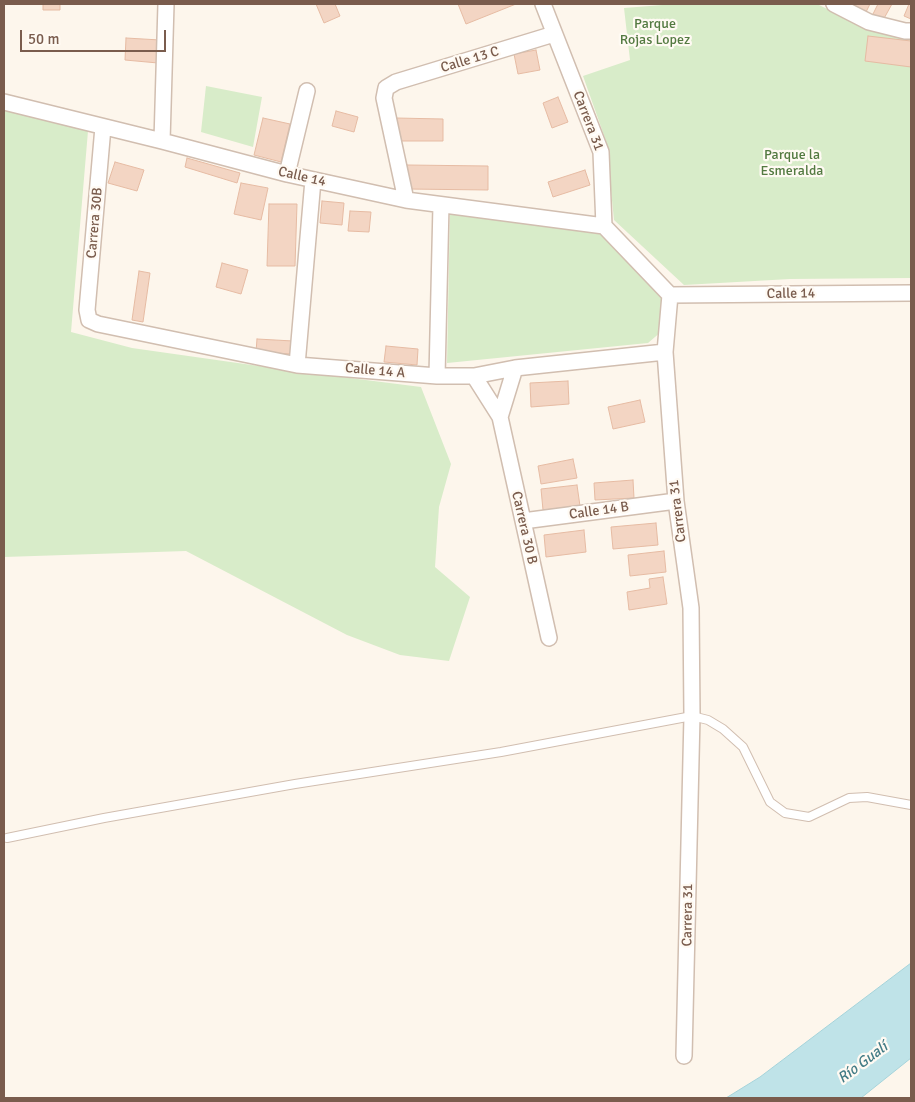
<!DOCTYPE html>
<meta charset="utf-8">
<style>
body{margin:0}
#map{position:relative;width:915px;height:1102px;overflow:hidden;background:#fdf6ec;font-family:Signika,sans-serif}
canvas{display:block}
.frame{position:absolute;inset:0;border:5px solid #7a5c4d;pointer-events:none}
.scale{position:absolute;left:20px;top:30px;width:146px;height:22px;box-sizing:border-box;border:2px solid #7a5c4d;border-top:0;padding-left:6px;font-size:15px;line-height:18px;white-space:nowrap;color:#7a5c4d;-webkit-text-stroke:4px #fffaf3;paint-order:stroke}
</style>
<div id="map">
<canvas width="915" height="1102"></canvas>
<div class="frame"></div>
<div class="scale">50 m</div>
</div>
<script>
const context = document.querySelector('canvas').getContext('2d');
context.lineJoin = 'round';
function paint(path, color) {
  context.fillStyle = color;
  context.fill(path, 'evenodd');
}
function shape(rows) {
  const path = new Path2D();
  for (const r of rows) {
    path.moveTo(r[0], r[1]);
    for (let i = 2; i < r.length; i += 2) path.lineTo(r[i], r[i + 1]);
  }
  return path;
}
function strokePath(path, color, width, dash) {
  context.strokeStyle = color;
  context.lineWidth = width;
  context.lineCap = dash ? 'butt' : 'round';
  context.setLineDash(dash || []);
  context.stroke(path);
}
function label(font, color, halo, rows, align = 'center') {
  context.font = font + ' Signika,sans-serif';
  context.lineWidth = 4.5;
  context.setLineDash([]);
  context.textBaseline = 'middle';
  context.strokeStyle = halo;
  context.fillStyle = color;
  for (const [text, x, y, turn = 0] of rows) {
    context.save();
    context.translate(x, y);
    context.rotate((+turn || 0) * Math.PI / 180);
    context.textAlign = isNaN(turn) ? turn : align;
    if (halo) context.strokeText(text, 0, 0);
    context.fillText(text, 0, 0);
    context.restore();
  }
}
paint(shape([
 [675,4,817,4,870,30,911,34,911,278,790,279,684,285,614,220,606,141,583,76,630,60,624,8],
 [206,86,262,97,253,147,201,132],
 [4,110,88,131,71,332,132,348,287,370,421,387,451,464,439,507,435,567,470,597,449,661,400,655,347,635,186,551,4,557],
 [450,210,605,232,663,287,662,331,648,343,447,363]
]), '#d8ecc9');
const water = shape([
 [911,963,911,1058,861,1098,726,1098,760,1077,911,963]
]);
paint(water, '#bfe3e8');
strokePath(water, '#a5d3da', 1);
const building = shape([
 [43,4,60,4,60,10,43,10,43,4],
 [316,4,335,4,340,16,324,23,316,4],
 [458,4,516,4,466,24,458,4],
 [845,4,870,4,865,14,845,4],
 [878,4,892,4,882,22,872,16,878,4],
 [909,4,911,4,911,19,904,16,909,4],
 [868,36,911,41,911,67,865,61,868,36],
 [126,38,160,40,158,63,125,60,126,38],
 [536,50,540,70,518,74,514,54,536,50],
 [558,97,568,122,552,128,543,103,558,97],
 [336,111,358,117,354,132,332,126,336,111],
 [263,118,290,124,281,162,254,155,263,118],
 [396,118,443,119,443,141,396,141,396,118],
 [187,158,240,173,237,183,185,167,187,158],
 [115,162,144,170,137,191,108,183,115,162],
 [407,165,488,166,488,190,407,189,407,165],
 [585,170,590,185,553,197,548,182,585,170],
 [241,183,268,188,261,220,234,214,241,183],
 [322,201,344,203,342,225,320,223,322,201],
 [269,204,297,204,295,266,267,266,269,204],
 [350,211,371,212,369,232,348,231,350,211],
 [222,263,248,270,241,294,216,287,222,263],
 [139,271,150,273,143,322,132,320,139,271],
 [257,339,293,341,292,354,256,352,257,339],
 [386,346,418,349,417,365,384,362,386,346],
 [568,381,569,404,531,407,530,383,568,381],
 [640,400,645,422,613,429,608,407,640,400],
 [573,459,577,478,541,484,538,466,573,459],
 [633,480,634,498,595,500,594,483,633,480],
 [577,485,580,506,543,510,541,489,577,485],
 [656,523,658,545,613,549,611,527,656,523],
 [584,530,586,552,546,557,544,535,584,530],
 [664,551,666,572,630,576,628,555,664,551],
 [663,577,667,604,629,610,627,592,650,588,649,579,663,577]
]);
paint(building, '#f3d5c3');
strokePath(building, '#e6bba3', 1);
const lane = shape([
 [7,838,104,818,295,784,501,752,692,716,708,720,723,729,743,747,770,802,785,813,809,817,849,798,867,797,911,805]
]);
const street = shape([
 [543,4,601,152,604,226,670,295,665,352,676,501,691,608,692,716,684,1056],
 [834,4,869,22,905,31,911,31],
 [4,102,162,141,287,174,406,200,604,226],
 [103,127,87,310,89,320,98,324,297,365,437,376,474,376,515,368,665,352],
 [162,141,166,4],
 [287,174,307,91],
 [406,200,384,98,386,88,396,82,554,34],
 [670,295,911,293],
 [297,365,313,180],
 [437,376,441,205],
 [474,376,500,417,549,638],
 [500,417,515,368],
 [523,521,676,501]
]);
strokePath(lane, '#d1beb0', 10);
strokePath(street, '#d1beb0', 18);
strokePath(lane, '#fff', 8);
strokePath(street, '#fff', 15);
label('14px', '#537a41', '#fffaf3', [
 ["Parque",655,24],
 ["Rojas Lopez",655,40],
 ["Parque la",792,155],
 ["Esmeralda",792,171]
]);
label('14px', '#7a5c4d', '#fffaf3', [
 ["Calle 13 C",470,60,-17],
 ["Carrera 31",588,121,69],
 ["Calle 14",302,177,13],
 ["Carrera 30B",95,223,-85],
 ["Calle 14",791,294,-1],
 ["Calle 14 A",375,371,5],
 ["Calle 14 B",599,511,-8],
 ["Carrera 31",678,511,-97],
 ["Carrera 30 B",524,528,77],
 ["Carrera 31",688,915,-89]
]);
label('italic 15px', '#437c86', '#fffaf3', [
 ["Río Gualí",863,1063,-37]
]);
</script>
